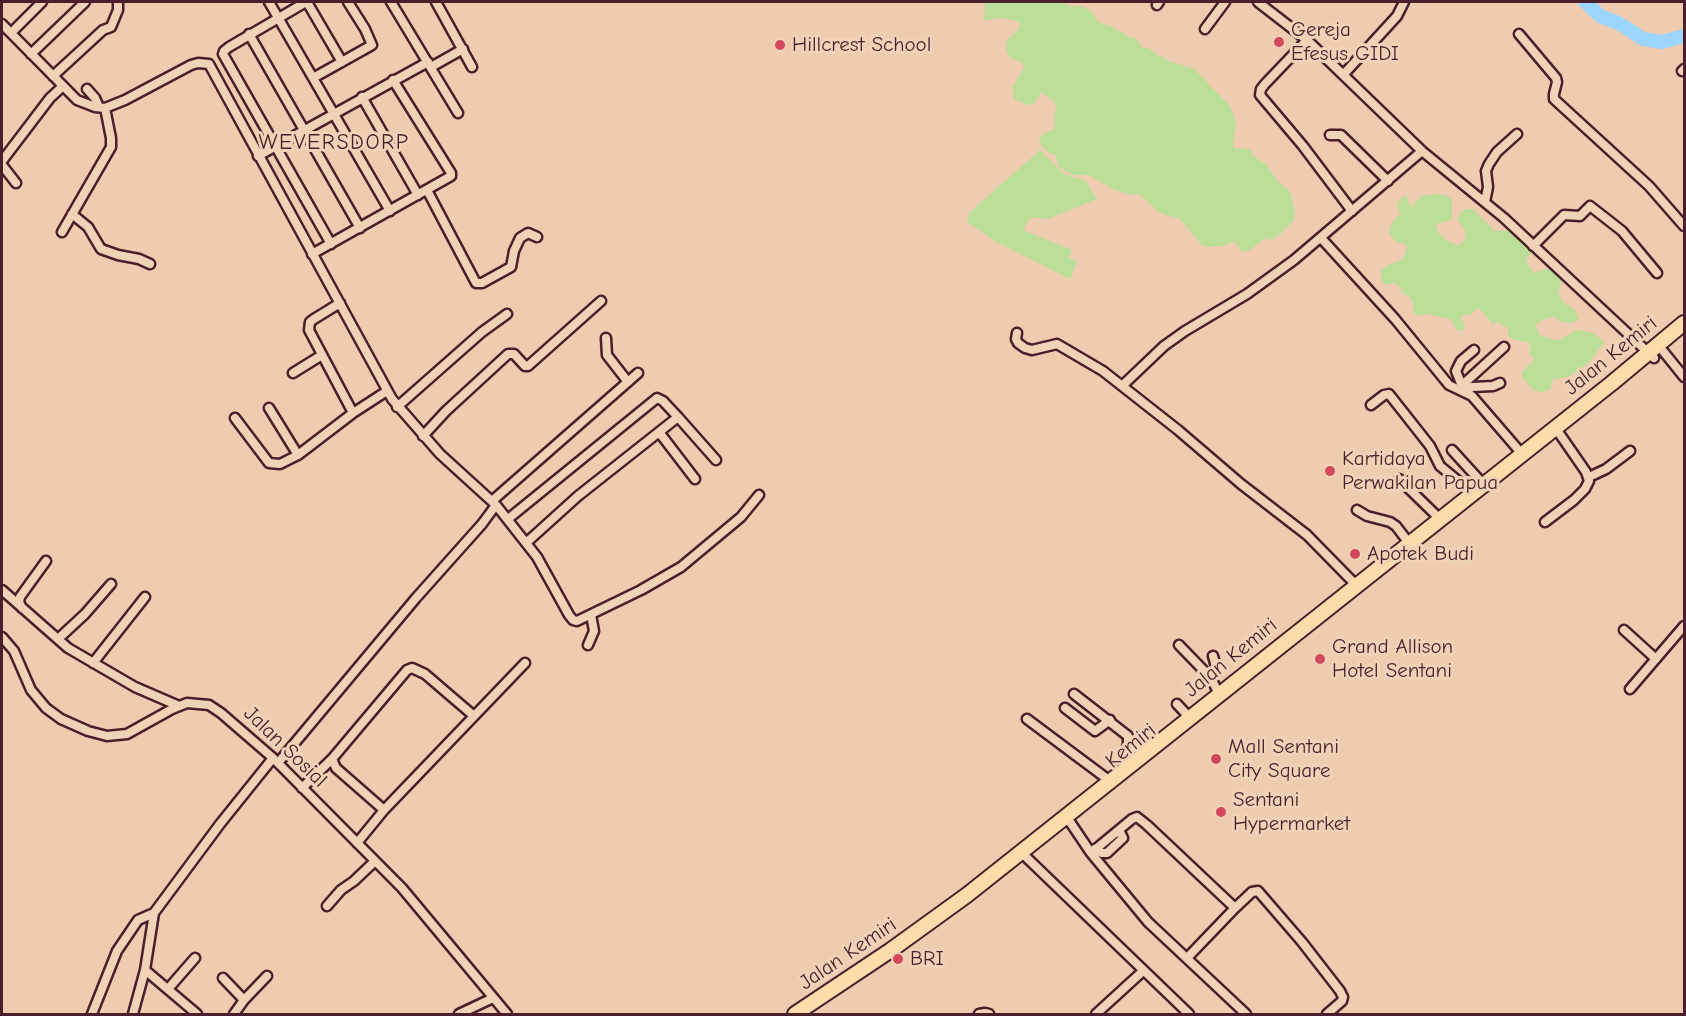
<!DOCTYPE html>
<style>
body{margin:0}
#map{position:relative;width:1686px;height:1016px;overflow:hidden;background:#efcbb0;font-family:"Comic Neue",sans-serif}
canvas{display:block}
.frame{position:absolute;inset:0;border:3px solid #4a1f2b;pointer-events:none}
</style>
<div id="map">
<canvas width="1686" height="1016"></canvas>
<div class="frame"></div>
</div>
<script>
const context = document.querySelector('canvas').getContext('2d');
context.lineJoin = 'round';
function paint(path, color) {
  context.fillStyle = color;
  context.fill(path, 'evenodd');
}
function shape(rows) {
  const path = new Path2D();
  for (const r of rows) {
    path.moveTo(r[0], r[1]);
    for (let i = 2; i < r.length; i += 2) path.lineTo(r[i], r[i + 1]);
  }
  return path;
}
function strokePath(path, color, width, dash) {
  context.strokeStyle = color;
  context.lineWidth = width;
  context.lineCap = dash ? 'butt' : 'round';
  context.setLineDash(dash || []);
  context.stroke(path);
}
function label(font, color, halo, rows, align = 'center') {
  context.font = font + ' "Comic Neue",sans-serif';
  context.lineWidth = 6;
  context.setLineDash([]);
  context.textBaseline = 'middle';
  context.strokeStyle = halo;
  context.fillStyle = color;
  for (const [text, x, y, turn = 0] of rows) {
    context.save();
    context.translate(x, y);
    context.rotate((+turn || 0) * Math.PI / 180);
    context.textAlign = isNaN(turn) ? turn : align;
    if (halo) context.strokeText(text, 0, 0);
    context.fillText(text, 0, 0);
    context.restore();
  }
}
paint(shape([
 [985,2,1062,2,1072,7,1076,5,1084,7,1092,12,1099,23,1108,25,1130,37,1136,39,1142,47,1148,48,1166,60,1194,69,1230,106,1236,122,1233,143,1234,148,1249,149,1256,158,1266,164,1276,179,1290,192,1295,211,1294,220,1279,235,1270,241,1267,237,1248,251,1242,252,1234,241,1223,246,1206,247,1202,245,1179,218,1168,216,1159,212,1139,194,1132,195,1115,190,1088,175,1073,175,1059,167,1055,155,1049,153,1042,147,1039,140,1043,134,1055,129,1054,116,1056,107,1054,102,1041,92,1035,103,1027,105,1014,99,1013,86,1024,68,1023,63,1011,58,1006,51,1007,40,1018,30,1020,23,1014,20,999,18,984,21],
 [1040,150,1064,174,1086,181,1097,199,1048,219,1031,217,1023,230,1072,250,1069,258,1078,261,1070,279,995,241,967,222,970,212],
 [1437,194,1446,195,1452,200,1452,217,1449,221,1436,224,1438,232,1447,241,1458,245,1466,240,1465,230,1457,219,1464,209,1473,209,1495,231,1514,231,1520,239,1527,243,1533,251,1526,258,1528,265,1534,273,1552,267,1560,273,1561,284,1558,292,1564,303,1575,310,1579,319,1573,323,1561,322,1553,317,1544,319,1535,325,1540,335,1557,341,1577,330,1593,333,1604,342,1589,363,1569,377,1554,379,1551,383,1551,389,1543,392,1533,390,1522,377,1522,372,1535,359,1530,355,1530,343,1513,339,1508,336,1508,328,1497,322,1492,324,1483,312,1477,308,1471,315,1464,314,1461,318,1465,327,1462,331,1457,330,1450,319,1427,314,1418,316,1413,312,1413,303,1409,296,1404,294,1399,286,1393,283,1385,285,1381,280,1381,271,1386,266,1401,260,1406,252,1407,245,1397,242,1392,238,1389,232,1391,224,1400,214,1397,205,1400,199,1406,195,1411,208,1420,196]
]), '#bbdf99');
strokePath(shape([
 [1585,2,1600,16,1620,24,1643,39,1662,42,1684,36]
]), '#9dd6fd', 14);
const minor = shape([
 [269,2,390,211],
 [306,2,229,47,224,51,223,54,331,244],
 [307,2,342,62],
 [391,2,458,113],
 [436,2,472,67],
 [1258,2,1307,40,1422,151,1504,218,1654,358],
 [1157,5,1159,2],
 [2,24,77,100,95,107,105,108,125,100,191,65,198,63,209,64,392,399,440,454,496,505,482,524,416,598,278,763],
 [1205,29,1225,2],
 [11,33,42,2],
 [249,34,360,228],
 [1519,34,1556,78,1557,82,1554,94,1554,99,1649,186,1684,226],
 [1307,40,1265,84,1261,89,1260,95,1303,146,1352,211],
 [31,54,85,2],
 [431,67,463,49],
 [1682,71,1684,69],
 [1344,74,1397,16,1404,2],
 [53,76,103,30,111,27,118,10,118,2],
 [313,78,372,45,365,29,348,2],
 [87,89,95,98,99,107],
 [362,97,418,195],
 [1330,135,1341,135,1388,181],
 [258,156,428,62],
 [2,161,50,98,63,86],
 [2,165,16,183],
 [427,190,476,283,482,283,511,267,514,251,520,238,528,233,537,237],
 [1485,202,1488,187,1486,171,1489,164,1497,152,1517,134],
 [72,214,88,227,101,249,118,255,139,259,150,264],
 [62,232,111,147,111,138,105,108],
 [1321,238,1395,319,1449,385,1472,396,1522,454],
 [1533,246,1564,215,1580,216,1590,206,1622,231,1657,273],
 [312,254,451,176,451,173,393,80],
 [340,303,314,319,310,322,309,330,353,413],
 [1017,333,1016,339,1018,343,1025,348,1032,350,1057,344,1103,371,1178,430,1241,484,1307,535,1358,587],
 [606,338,607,355,628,382],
 [1663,351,1684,377],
 [293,373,322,355],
 [1122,386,1164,346,1185,331,1247,294,1294,260,1422,151],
 [1462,386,1456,371,1461,361,1474,350],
 [1458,389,1504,347],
 [1466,392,1472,387,1493,386,1500,383],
 [1371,405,1384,395,1389,394,1430,446,1440,466,1473,493],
 [397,407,482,332,507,314],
 [269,408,298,455],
 [235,418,269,463,280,464,298,455,353,413,387,391],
 [659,432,695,479],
 [423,436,446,411,508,354,514,354,525,366,528,366,601,301],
 [1452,450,1483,484],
 [1589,477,1606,469,1630,451],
 [1399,479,1440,519],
 [492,501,638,373],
 [496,505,537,557,569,615,573,620,577,621,641,590,681,567,741,517,759,495],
 [1357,510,1367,516,1390,522,1396,526,1409,543],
 [508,519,657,398,663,401,678,417,716,460],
 [1545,522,1574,500,1585,489,1589,481,1586,472,1559,433],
 [526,543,578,496,678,417],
 [2,590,68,648,135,687,179,706],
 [22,608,19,602,20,597,46,561],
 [1624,630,1656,659],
 [2,637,14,651,31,690,46,708,61,719,88,731,107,736,127,734,172,709,187,703,209,705,221,713,273,758,402,888,507,1014],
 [58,639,85,614,111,584],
 [588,645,594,631,591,615],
 [1179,645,1211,678,1219,694],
 [93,663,145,597],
 [1211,678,1216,667,1213,656],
 [1630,689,1684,626],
 [1074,694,1128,736,1128,744,1125,755,1131,765],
 [1177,704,1190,718],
 [1065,708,1095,731,1110,720],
 [1027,719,1110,781],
 [302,788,332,759],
 [384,810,336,768,332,759,407,670,412,668,425,674,474,716],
 [1066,816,1091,853,1148,922,1246,1014],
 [357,843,384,810,525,663],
 [1095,849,1102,853,1107,853,1123,838,1119,830],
 [1091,853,1132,819,1137,817,1147,825,1235,908],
 [1026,857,1189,1014],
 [327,906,341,890,354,881,374,862],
 [1187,958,1235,908,1252,892,1258,891,1302,942,1340,991,1343,997,1342,1001,1327,1014],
 [145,970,197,1014],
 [223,978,244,1000,234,1014],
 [168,989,195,958],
 [244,1000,267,976],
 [92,1014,117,951,138,920,154,913],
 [133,1014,145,970,154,913,220,824,273,758],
 [459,1014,493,998],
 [979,1014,985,1013,989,1014],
 [1096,1014,1143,971]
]);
const trunk = shape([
 [795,1014,891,950,967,895,1612,383,1684,323]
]);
strokePath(minor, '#4a1f2b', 13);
strokePath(trunk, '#4a1f2b', 18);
strokePath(minor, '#f0d3b7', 8);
strokePath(trunk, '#fddcac', 14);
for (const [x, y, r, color] of [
 [1279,42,6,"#d1495b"],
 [780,45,6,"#d1495b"],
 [1330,471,6,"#d1495b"],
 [1355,554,6,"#d1495b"],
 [1320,659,6,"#d1495b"],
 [1216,759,6,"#d1495b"],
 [1221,812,6,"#d1495b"],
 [898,959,6,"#d1495b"]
]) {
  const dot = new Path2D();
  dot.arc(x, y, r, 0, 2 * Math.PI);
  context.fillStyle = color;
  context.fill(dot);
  strokePath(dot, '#f0d3b7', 2);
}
label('21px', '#4a1f2b', '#f0d3b7', [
 ["Gereja",1291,30],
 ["Efesus GIDI",1291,54],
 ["Hillcrest School",792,45],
 ["Kartidaya",1342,459],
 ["Perwakilan Papua",1342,483],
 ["Apotek Budi",1367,554],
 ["Grand Allison",1332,647],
 ["Hotel Sentani",1332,671],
 ["Mall Sentani",1228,747],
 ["City Square",1228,771],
 ["Sentani",1233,800],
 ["Hypermarket",1233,824],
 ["BRI",910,959]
], 'left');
label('21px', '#4a1f2b', '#f0d3b7', [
 ["Jalan Kemiri",1611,356,-39],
 ["Jalan Kemiri",1231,658,-39],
 ["Kemiri",1131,746,-39],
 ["Jalan Sosial",285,747,44],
 ["Jalan Kemiri",848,954,-34]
]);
context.letterSpacing = '1.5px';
label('22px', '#4a1f2b', '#f0d3b7', [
 ["WEVERSDORP",334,143]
]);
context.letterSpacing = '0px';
</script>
